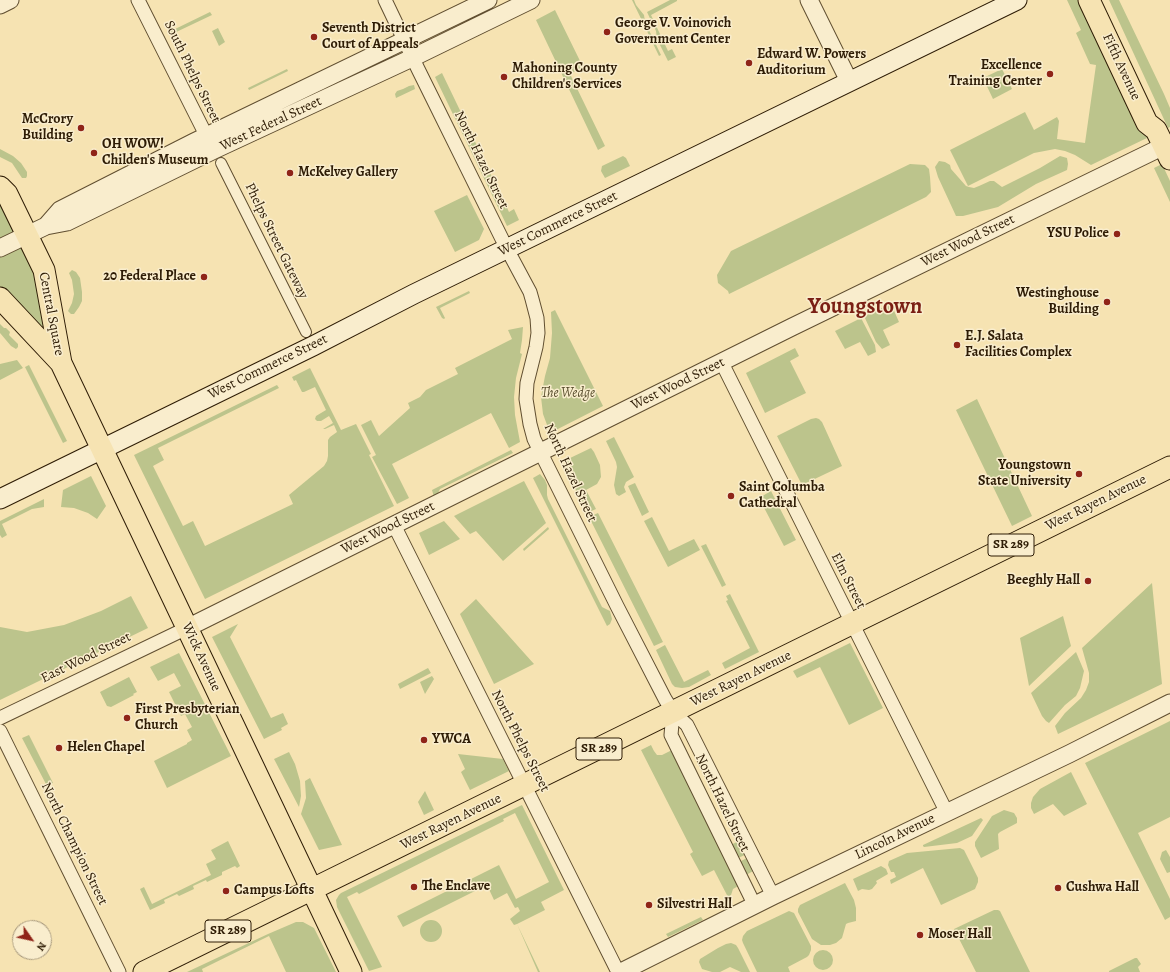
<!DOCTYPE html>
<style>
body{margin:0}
#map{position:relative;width:1170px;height:972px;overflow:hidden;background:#f6e3b2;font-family:Alegreya,serif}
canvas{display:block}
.north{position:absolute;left:12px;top:920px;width:40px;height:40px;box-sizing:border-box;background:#f9edcd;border:1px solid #a8997d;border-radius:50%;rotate:124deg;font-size:11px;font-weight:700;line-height:16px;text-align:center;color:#2e1c05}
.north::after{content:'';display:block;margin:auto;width:14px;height:18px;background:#8f2418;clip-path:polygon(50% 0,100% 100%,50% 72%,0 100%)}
</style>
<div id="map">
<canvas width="1170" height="972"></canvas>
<div class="north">N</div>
</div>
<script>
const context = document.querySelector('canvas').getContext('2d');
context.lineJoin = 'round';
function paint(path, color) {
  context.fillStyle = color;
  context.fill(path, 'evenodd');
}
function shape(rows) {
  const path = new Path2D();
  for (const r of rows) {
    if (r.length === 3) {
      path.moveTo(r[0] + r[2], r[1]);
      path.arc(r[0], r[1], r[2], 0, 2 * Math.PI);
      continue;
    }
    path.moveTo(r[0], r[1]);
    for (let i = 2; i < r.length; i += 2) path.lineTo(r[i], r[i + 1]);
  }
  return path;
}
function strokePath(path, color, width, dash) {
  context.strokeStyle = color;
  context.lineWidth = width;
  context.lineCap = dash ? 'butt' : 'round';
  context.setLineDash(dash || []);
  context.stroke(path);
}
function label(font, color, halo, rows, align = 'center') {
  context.font = font + ' Alegreya,serif';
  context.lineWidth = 3;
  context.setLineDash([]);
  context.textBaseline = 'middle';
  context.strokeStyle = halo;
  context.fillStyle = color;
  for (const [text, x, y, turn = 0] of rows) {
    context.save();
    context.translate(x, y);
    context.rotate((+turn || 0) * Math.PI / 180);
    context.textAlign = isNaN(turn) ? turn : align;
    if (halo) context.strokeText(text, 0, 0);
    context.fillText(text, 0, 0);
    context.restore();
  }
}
paint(shape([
 [632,0,634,0,636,5,644,15,645,22,661,55,659,56],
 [670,0,677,0,677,1,651,15,668,51,672,49,676,57,668,61,657,39,656,31,647,12],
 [1067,0,1084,0,1149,137,1091,165,1075,155,1065,151,1055,149,1034,153,968,186,950,150,1025,112,1034,130,1057,117,1059,121,1057,139,1085,143,1096,65,1090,64,1076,33,1081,30],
 [1109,0,1119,0,1164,94,1170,108,1170,127,1168,128],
 [555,10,583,67,570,74,605,146,598,150,536,20],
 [210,12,212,15,172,34,171,31],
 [218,28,225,42,219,46,212,31],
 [287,69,288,71,249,90,248,88],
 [1002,69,1012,89,993,99,983,78],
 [442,73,509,212,514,209,519,220,507,226,435,77],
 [414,85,415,89,396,98,395,94,397,91,403,89,409,86],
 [0,149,13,156,21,163,27,172,27,176,26,178,22,178,12,163,0,157],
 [623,156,626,158,630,166,605,178,601,171,602,166],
 [1060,156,1067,158,1068,164,1067,170,1036,184,998,207,963,216,956,216,938,177,935,167,939,161,945,162,950,165,951,169,966,186,969,187,974,188,979,186,990,181,994,181,1002,187,1040,168],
 [910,164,925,165,929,169,930,177,931,192,926,197,729,294,728,291,718,283,717,275,731,251],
 [1162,164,1170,181,1170,202,1154,168],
 [0,187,44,270,61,363,0,298],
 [467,195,484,229,479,240,455,252,434,211],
 [72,270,76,272,80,278,82,292,82,301,79,307,74,314,71,314,68,311,72,303,74,294,72,280,69,273],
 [469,291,470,293,440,308,445,318,444,319,442,318,436,307],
 [891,304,899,322,883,330,890,345,882,349,876,342,864,316],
 [555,310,603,406,550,433,543,414,541,397,545,376,550,358,552,333,551,312],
 [861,318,875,345,876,352,868,356,860,342,845,349,835,331],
 [0,324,4,328,6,328,10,332,9,335,18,344,18,347,16,349,11,346,0,333],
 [523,327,522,340,520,353,522,354,516,378,514,397,515,415,520,442,509,448,491,413,392,464,409,498,397,504,372,457,376,455,361,425,371,420,379,436,410,408,408,403,420,397,426,390,458,374,455,368,512,339,508,330],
 [795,348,799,356,790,361,806,393,765,413,746,373],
 [17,360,23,368,0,380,0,364],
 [29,365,67,441,63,443,25,367],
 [310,368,341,430,356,424,371,454,369,455,394,506,205,599,134,455,277,385,279,388,158,448,164,460,153,466,183,526,193,521,205,546,293,504,289,495,324,466,327,461,328,456,328,440,330,437,337,432,334,425,325,429,323,429,333,423,329,416,321,421,317,421,315,419,316,416,326,410,315,387,304,392,302,392,296,380,294,381,292,377],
 [977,399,1032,516,1012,526,956,410],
 [816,418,819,419,822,422,842,466,802,485,777,436,811,419],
 [614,437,634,477,626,482,624,487,626,492,619,496,616,494,614,485,617,467,616,462,606,441],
 [591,448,594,452,600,465,601,477,597,484,586,490,596,509,587,513,564,467,566,461,568,459],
 [511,450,513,453,440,489,437,495,434,497,432,490],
 [540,474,545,480,547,485,547,495,548,499,602,607,610,611,612,619,610,624,607,626,533,478],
 [91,476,106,506,97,519,88,513,74,508,61,507,63,490],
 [524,481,546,523,503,561,476,531,470,534,454,516],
 [635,483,649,512,642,516,628,486],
 [771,491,796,540,784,546,759,498],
 [44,499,44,507,32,509,2,524,7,535,2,538,0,535,0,521],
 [598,513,663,642,654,646,589,517],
 [652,517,669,551,694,539,700,550,668,567,644,521],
 [444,521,460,539,429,555,419,533],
 [548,527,549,529,524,551,523,549],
 [706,544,726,585,722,587,701,546],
 [1152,583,1162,684,1058,734,1055,726,1065,713,1081,698,1086,690,1089,682,1089,673,1082,648],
 [730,594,759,652,725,669,722,663,750,648,726,601,728,600,726,596],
 [131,596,148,628,0,700,0,627,27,632,64,625,101,611],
 [476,599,525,654,534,664,494,684,460,614],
 [1063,616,1071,646,1029,686,1020,638],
 [238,624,230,637,271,718,283,713,288,724,281,728,282,730,264,739,212,637],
 [850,643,883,708,849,725,820,667,797,678,793,671],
 [665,645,684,682,708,670,711,675,689,687,682,688,675,687,672,684,656,650],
 [1076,652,1084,671,1080,688,1076,696,1065,705,1049,723,1046,721,1042,716,1031,693],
 [179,653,231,756,167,788,154,761,187,744,187,743,192,740,187,730,192,727,185,714,181,716,169,692,181,686,174,673,158,681,150,667],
 [428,668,431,673,400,689,398,684],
 [432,676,434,679,425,694,420,682],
 [129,677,137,692,133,694,134,695,111,707,107,706,100,692],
 [1170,721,1170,817,1138,833,1170,899,1170,917,1165,920,1085,763],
 [29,735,53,783,47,786,22,738],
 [651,745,654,751,657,755,662,755,672,750,740,885,733,889,731,895,728,897,714,870,702,876,690,854,693,852,641,750],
 [289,752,295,764,300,781,301,796,299,807,274,759],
 [458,754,503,759,509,771,470,790,461,772,465,769],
 [1071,772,1087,804,1064,816,1053,804,1034,814,1031,808,1031,803,1033,797,1040,789],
 [310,778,342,845,319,850,301,814,306,798,305,781],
 [425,791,434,810,424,815,418,802],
 [522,805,564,890,541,902,545,910,517,924,540,972,538,972,517,924,514,925,510,919,520,911,518,907,515,908,507,893,494,900,487,885,403,927,397,916,499,865,516,899,549,882,515,813,503,819,504,821,359,894,357,892,347,897,382,967,369,971,337,907,336,900,339,895,341,893],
 [1004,810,1014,813,1017,818,1017,823,1000,832,998,834,999,849,981,858,975,846,975,842,992,816],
 [981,818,983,820,972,836,957,843,924,847,923,846,923,845],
 [740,840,747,854,738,858,731,845],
 [228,841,240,866,237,868,235,866,222,872,222,875,207,882,206,880,193,886,194,889,179,896,177,894,164,900,165,903,150,910,140,889,144,887,152,904,211,875,206,864,216,859,211,850],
 [960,848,964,850,978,878,978,882,975,889,941,905,923,868,891,884,890,880,896,877,894,872,891,872,888,865,889,861,907,853],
 [1166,850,1170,857,1170,872,1167,873,1160,859,1162,852],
 [749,857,755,870,746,875,739,862],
 [881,866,886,869,888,874,876,881,877,883,872,889,869,890,862,889,858,891,853,879],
 [845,883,854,900,856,908,856,921,848,923,846,924,842,938,836,943,830,945,821,945,812,939,798,912,798,909,800,905],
 [994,910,998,910,1000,911,1030,972,976,972,954,929],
 [789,911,794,913,811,946,811,950,809,955,807,957,788,967,790,972,757,972,743,943,742,940,743,936,747,931],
 [701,917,703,920,668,937,666,934],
 [431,931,11],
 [296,922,303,922,314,928,336,972,286,972,269,936,202,969,203,972,187,972,268,934],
 [731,943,736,945,738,948,750,972,741,972,730,967,720,972,712,972,702,969,699,962,700,959,718,948,726,944],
 [823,960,10],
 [1135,958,1137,958,1141,964,1138,967,1140,972,1109,972,1109,971]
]), '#bcc48c');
const pedestrian = shape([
 [221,163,306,332]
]);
const minor = shape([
 [138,0,210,143],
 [385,0,418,69,507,249,530,292,532,299,537,318,538,333,536,347,527,383,526,399,530,424,534,439,617,606,665,699,673,712,687,725,773,896],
 [722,363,947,813],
 [394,525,618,972],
 [673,712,671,735,755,906],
 [0,718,187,628],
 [0,731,119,972]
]);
const tertiary = shape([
 [809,0,849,81],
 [0,5,10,0],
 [46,226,60,210,194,142,488,0],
 [0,248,46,226,67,222,214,150,412,58,531,0],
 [187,628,792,327,1170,143],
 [621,972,773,896,1069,754,1170,703]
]);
const secondary = shape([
 [0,499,313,346,414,294,1017,0]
]);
const primary = shape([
 [1089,0,1147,123,1156,130,1170,159],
 [0,187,7,194,44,270,61,363,351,972],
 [0,298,61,363],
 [144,972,1170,467]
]);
strokePath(pedestrian, '#604e30', 12);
strokePath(minor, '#604e30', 15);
strokePath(tertiary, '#604e30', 19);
strokePath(secondary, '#2e1c05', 21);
strokePath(primary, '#2e1c05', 23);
strokePath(pedestrian, '#f9edcd', 10);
strokePath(minor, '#f9edcd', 13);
strokePath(tertiary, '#f9edcd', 17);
strokePath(secondary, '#f9edcd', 19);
strokePath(primary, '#f6e3b2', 21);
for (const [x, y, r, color] of [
 [607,32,4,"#8f2418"],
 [314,37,4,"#8f2418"],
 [749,63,4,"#8f2418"],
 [1050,74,4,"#8f2418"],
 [504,77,4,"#8f2418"],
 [81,128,4,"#8f2418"],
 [94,153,4,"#8f2418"],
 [290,173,4,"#8f2418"],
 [1117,234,4,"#8f2418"],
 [204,277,4,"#8f2418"],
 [1107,302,4,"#8f2418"],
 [957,345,4,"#8f2418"],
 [1079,474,4,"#8f2418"],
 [731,496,4,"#8f2418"],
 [1088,581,4,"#8f2418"],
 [127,718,4,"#8f2418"],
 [424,740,4,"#8f2418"],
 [59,748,4,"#8f2418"],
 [414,887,4,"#8f2418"],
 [1058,888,4,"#8f2418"],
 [226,891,4,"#8f2418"],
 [649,905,4,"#8f2418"],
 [920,935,4,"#8f2418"]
]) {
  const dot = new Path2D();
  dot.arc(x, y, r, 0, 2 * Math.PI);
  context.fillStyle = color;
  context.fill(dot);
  strokePath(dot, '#f9edcd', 1.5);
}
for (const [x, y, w] of [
 [1011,545,46],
 [599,749,46],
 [228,931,46]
]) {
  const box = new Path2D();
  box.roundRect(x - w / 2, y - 11, w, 22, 3);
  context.fillStyle = '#f9edcd';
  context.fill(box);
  strokePath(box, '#2e1c05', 1);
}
label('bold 13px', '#2e1c05', null, [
 ["SR 289",1011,545],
 ["SR 289",599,749],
 ["SR 289",228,931]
]);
label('bold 14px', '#2e1c05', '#f9edcd', [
 ["George V. Voinovich",615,24],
 ["Government Center",615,40],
 ["Seventh District",322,29],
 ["Court of Appeals",322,45],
 ["Edward W. Powers",757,55],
 ["Auditorium",757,71],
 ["Excellence",1042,66,"right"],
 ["Training Center",1042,82,"right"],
 ["Mahoning County",512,69],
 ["Children's Services",512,85],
 ["McCrory",73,120,"right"],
 ["Building",73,136,"right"],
 ["OH WOW!",102,145],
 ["Childen's Museum",102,161],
 ["McKelvey Gallery",298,173],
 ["YSU Police",1109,234,"right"],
 ["20 Federal Place",196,277,"right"],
 ["Westinghouse",1099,294,"right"],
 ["Building",1099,310,"right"],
 ["E.J. Salata",965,337],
 ["Facilities Complex",965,353],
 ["Youngstown",1071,466,"right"],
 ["State University",1071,482,"right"],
 ["Saint Columba",739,488],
 ["Cathedral",739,504],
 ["Beeghly Hall",1080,581,"right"],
 ["First Presbyterian",135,710],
 ["Church",135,726],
 ["YWCA",432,740],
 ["Helen Chapel",67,748],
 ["The Enclave",422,887],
 ["Cushwa Hall",1066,888],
 ["Campus Lofts",234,891],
 ["Silvestri Hall",657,905],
 ["Moser Hall",928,935]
], 'left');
label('14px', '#2e1c05', '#f9edcd', [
 ["Fifth Avenue",1121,67,65],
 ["South Phelps Street",192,72,64],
 ["West Federal Street",271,124,-25],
 ["North Hazel Street",481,160,64],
 ["West Commerce Street",558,224,-26],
 ["Phelps Street Gateway",276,241,64],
 ["West Wood Street",968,241,-26],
 ["Central Square",51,314,79],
 ["West Commerce Street",268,367,-26],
 ["West Wood Street",678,384,-26],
 ["North Hazel Street",570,473,65],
 ["West Rayen Avenue",1096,503,-26],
 ["West Wood Street",388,528,-26],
 ["Elm Street",848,581,63],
 ["Wick Avenue",201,657,65],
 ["East Wood Street",86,658,-26],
 ["West Rayen Avenue",741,679,-26],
 ["North Phelps Street",520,741,63],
 ["North Hazel Street",722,803,64],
 ["West Rayen Avenue",451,822,-26],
 ["Lincoln Avenue",895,837,-26],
 ["North Champion Street",74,844,64]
]);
label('italic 14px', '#594e2e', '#f9edcd', [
 ["The Wedge",568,394]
]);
label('bold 22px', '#7a1f14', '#f9edcd', [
 ["Youngstown",865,308]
]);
</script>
